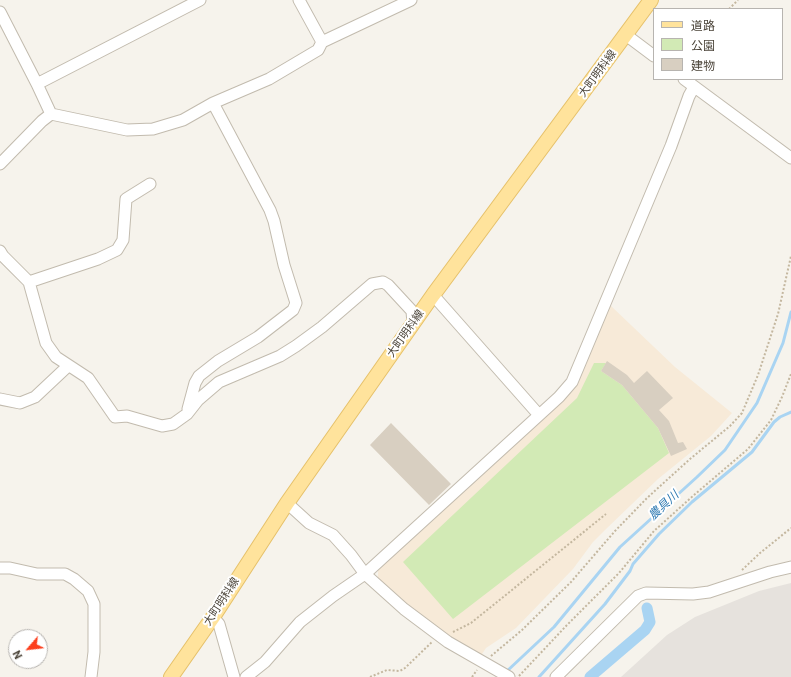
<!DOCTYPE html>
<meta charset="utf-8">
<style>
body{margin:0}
#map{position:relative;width:791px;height:677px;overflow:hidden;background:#f6f3ec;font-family:Roboto,"Noto Sans JP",sans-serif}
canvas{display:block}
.legend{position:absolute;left:653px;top:8px;width:130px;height:72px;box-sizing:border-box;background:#fff;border:1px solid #b7b4b0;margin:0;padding:5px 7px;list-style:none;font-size:12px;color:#4b4439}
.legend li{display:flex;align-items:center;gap:8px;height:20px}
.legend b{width:20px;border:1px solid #b7b4b0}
.north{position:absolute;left:8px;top:629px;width:40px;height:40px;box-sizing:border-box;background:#fff;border:1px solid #b7b4b0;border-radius:50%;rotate:242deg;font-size:11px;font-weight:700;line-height:16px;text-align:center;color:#4b4439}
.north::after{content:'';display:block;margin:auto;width:14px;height:18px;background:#fc3f1d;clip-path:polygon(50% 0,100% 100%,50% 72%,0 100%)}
</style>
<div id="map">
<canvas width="791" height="677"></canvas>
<ul class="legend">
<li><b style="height:5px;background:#ffe39c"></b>道路</li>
<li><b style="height:11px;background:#d2eab5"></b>公園</li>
<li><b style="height:11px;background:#d8cfc1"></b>建物</li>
</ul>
<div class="north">N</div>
</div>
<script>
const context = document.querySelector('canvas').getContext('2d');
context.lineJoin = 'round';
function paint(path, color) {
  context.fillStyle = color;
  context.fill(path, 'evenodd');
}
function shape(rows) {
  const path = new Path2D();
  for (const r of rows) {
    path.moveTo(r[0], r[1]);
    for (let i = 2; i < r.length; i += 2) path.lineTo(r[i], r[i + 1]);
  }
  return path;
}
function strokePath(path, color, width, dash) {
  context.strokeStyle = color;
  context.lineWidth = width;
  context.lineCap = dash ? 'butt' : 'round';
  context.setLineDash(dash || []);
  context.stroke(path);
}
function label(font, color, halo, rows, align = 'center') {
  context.font = font + ' Roboto,"Noto Sans JP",sans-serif';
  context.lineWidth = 4;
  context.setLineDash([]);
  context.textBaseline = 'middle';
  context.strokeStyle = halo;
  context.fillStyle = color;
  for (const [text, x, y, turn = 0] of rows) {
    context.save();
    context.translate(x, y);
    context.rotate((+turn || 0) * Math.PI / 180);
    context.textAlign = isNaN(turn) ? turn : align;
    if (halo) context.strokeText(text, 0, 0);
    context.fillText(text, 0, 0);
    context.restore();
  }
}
paint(shape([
 [610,305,675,367,732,413,711,436,658,479,605,530,593,542,573,569,516,628,486,648,480,657,435,628,378,580,378,567,559,402]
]), '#f7ead8');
paint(shape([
 [791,583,791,677,621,677,667,635,695,617,759,591]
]), '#e6e2dd');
paint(shape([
 [594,363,606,363,601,371,622,385,658,428,669,453,453,619,403,562,577,398]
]), '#d2eab5');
strokePath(shape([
 [506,672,554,627,620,547,697,477,725,450,757,403,783,343,791,312],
 [539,677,605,604,630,571,633,564,659,534,692,502,752,452,774,422,780,417,791,412]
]), '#a9d4f2', 3);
strokePath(shape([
 [590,677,645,630,650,622,647,608]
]), '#a9d4f2', 11);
paint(shape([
 [607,361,627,375,634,383,647,371,673,398,659,410,669,421,678,443,683,442,687,449,671,456,658,428,622,385,601,371],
 [391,423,451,484,429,505,370,445]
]), '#d8cfc1');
const minor = shape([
 [299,0,322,42],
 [0,12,37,84,51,114],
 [626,35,654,56],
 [684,79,791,158],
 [37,84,200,0],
 [0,164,42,121,51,114,127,130,153,129,183,120,213,103,269,79,318,50,322,42,411,0],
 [0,251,3,256,29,282,46,343,56,357,88,378,115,417,127,416,162,426,173,424,187,414,198,400,219,382,280,356,296,346,322,327,372,284,383,282,388,285,412,311,413,324],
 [29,282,98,259,117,250,123,240,126,199,150,184],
 [433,295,539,415],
 [0,399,20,403,35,397,68,366],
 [188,409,195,383,199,376,218,361,258,337,293,310,296,303,284,265,274,221,270,210,213,103],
 [287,503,309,523,333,535,351,555,365,574,404,609,448,642,509,677],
 [0,568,10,568,37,574,65,574,74,579,88,591,94,604,94,652,91,677],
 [213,617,219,624,234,677],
 [246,677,265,662,300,622,333,596,365,574,559,397,572,382,671,146,689,96,694,87],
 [556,677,638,596,646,593,693,594,709,592,770,572,791,567]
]);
const major = shape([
 [171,677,213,617,287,503,433,295,651,0]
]);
strokePath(minor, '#c2bbae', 13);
strokePath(major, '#e6c16a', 16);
strokePath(shape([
 [729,9,738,0],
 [742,570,760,553,791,528],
 [453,632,471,623,606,514],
 [491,656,522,630,571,582,615,531,647,498,690,459,730,426,742,413,758,375,778,314,791,256],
 [519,676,567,625,619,573,654,531,694,495,748,449,771,420,782,397,791,374],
 [370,677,387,670,400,671,405,668,432,642],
 [472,677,477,670]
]), '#c4b79f', 2, [2, 2]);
strokePath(minor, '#fff', 11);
strokePath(major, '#ffe39c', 14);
label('11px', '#4b4439', '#fff', [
 ["大町明科線",598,74,-54],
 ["大町明科線",406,334,-55],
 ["大町明科線",222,602,-57]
]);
label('italic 12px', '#2e7ab2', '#fff', [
 ["農具川",664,506,-43]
]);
</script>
